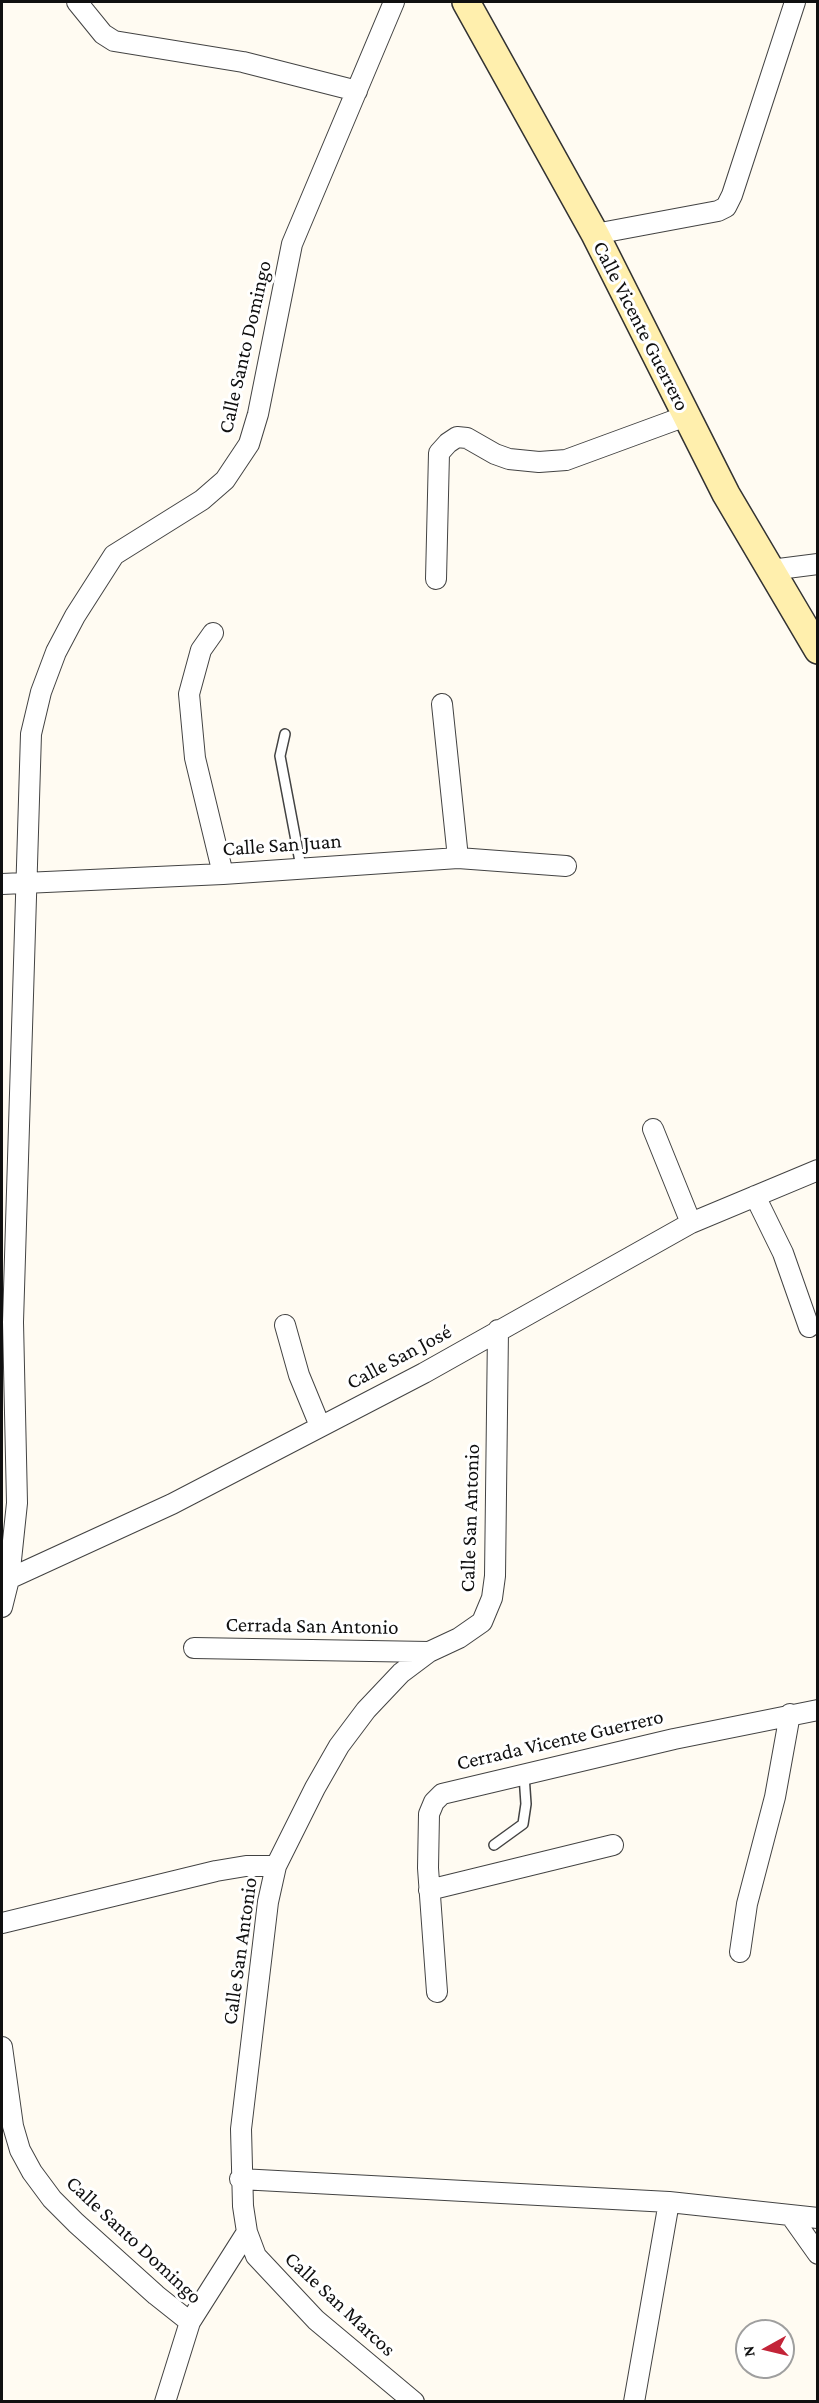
<!DOCTYPE html>
<meta charset="utf-8">
<style>
body{margin:0}
#map{position:relative;width:819px;height:2403px;overflow:hidden;background:#fffbf2;font-family:"Crimson Pro",serif}
canvas{display:block}
.frame{position:absolute;inset:0;border:3px solid #101010;pointer-events:none}
.north{position:absolute;left:735px;top:2319px;width:60px;height:60px;box-sizing:border-box;background:#fff;border:2px solid #9f9f9f;border-radius:50%;rotate:262deg;font-size:16px;font-weight:700;line-height:24px;text-align:center;color:#101010}
.north::after{content:'';display:block;margin:auto;width:21px;height:27px;background:#c32438;clip-path:polygon(50% 0,100% 100%,50% 72%,0 100%)}
</style>
<div id="map">
<canvas width="819" height="2403"></canvas>
<div class="frame"></div>
<div class="north">N</div>
</div>
<script>
const context = document.querySelector('canvas').getContext('2d');
context.lineJoin = 'round';
function shape(rows) {
  const path = new Path2D();
  for (const r of rows) {
    path.moveTo(r[0], r[1]);
    for (let i = 2; i < r.length; i += 2) path.lineTo(r[i], r[i + 1]);
  }
  return path;
}
function strokePath(path, color, width, dash) {
  context.strokeStyle = color;
  context.lineWidth = width;
  context.lineCap = dash ? 'butt' : 'round';
  context.setLineDash(dash || []);
  context.stroke(path);
}
function label(font, color, halo, rows, align = 'center') {
  context.font = font + ' "Crimson Pro",serif';
  context.lineWidth = 6;
  context.setLineDash([]);
  context.textBaseline = 'middle';
  context.strokeStyle = halo;
  context.fillStyle = color;
  for (const [text, x, y, turn = 0] of rows) {
    context.save();
    context.translate(x, y);
    context.rotate((+turn || 0) * Math.PI / 180);
    context.textAlign = isNaN(turn) ? turn : align;
    if (halo) context.strokeText(text, 0, 0);
    context.fillText(text, 0, 0);
    context.restore();
  }
}
const lane = shape([
 [285,734,280,756,301,867],
 [494,1845,523,1824,526,1804,524,1775]
]);
const street = shape([
 [77,2,103,34,114,41,243,62,357,91],
 [595,234,718,211,726,207,732,195,795,2],
 [771,570,818,564],
 [436,579,439,453,448,443,457,437,467,438,495,454,509,459,539,462,566,460,686,416],
 [213,633,201,650,189,694,195,758,223,874],
 [442,704,458,858],
 [2,884,223,874,458,858,566,866],
 [653,1129,691,1223],
 [755,1196,783,1253,809,1327],
 [285,1325,299,1375,320,1426],
 [2,1582,172,1504,424,1373,691,1223,818,1170],
 [2,1607,9,1579,17,1503,13,1322,31,734,41,692,56,652,75,616,114,555,202,500,225,480,249,444,258,414,292,244,394,2],
 [194,1648,429,1652],
 [429,1890,613,1845],
 [2,1923,216,1871,246,1866,276,1866],
 [740,1952,747,1904,775,1797,790,1714],
 [437,1992,428,1868,429,1814,434,1802,442,1794,674,1739,818,1710],
 [2,2047,13,2126,20,2150,32,2172,52,2199,76,2223,156,2295,190,2322],
 [240,2179,669,2202,818,2218],
 [791,2216,818,2254],
 [165,2402,190,2322,247,2232],
 [414,2402,316,2320,256,2256,247,2232,243,2206,241,2129,268,1902,276,1866,315,1788,339,1746,366,1710,401,1673,429,1652,459,1638,482,1622,492,1598,495,1576,498,1330],
 [634,2402,669,2202]
]);
const secondary = shape([
 [466,2,595,234,726,494,818,650]
]);
strokePath(lane, '#434343', 12);
strokePath(street, '#434343', 22);
strokePath(secondary, '#323232', 30);
strokePath(lane, '#fff', 9);
strokePath(street, '#fff', 20);
strokePath(secondary, '#ffefad', 27);
label('21px', '#101010', '#fff', [
 ["Calle Vicente Guerrero",641,326,63],
 ["Calle Santo Domingo",245,347,-77],
 ["Calle San Juan",282,845,-4],
 ["Calle San José",399,1357,-28],
 ["Calle San Antonio",470,1518,-88],
 ["Cerrada San Antonio",312,1626,1],
 ["Cerrada Vicente Guerrero",560,1740,-13],
 ["Calle San Antonio",240,1951,-82],
 ["Calle Santo Domingo",134,2240,43],
 ["Calle San Marcos",340,2304,43]
]);
</script>
